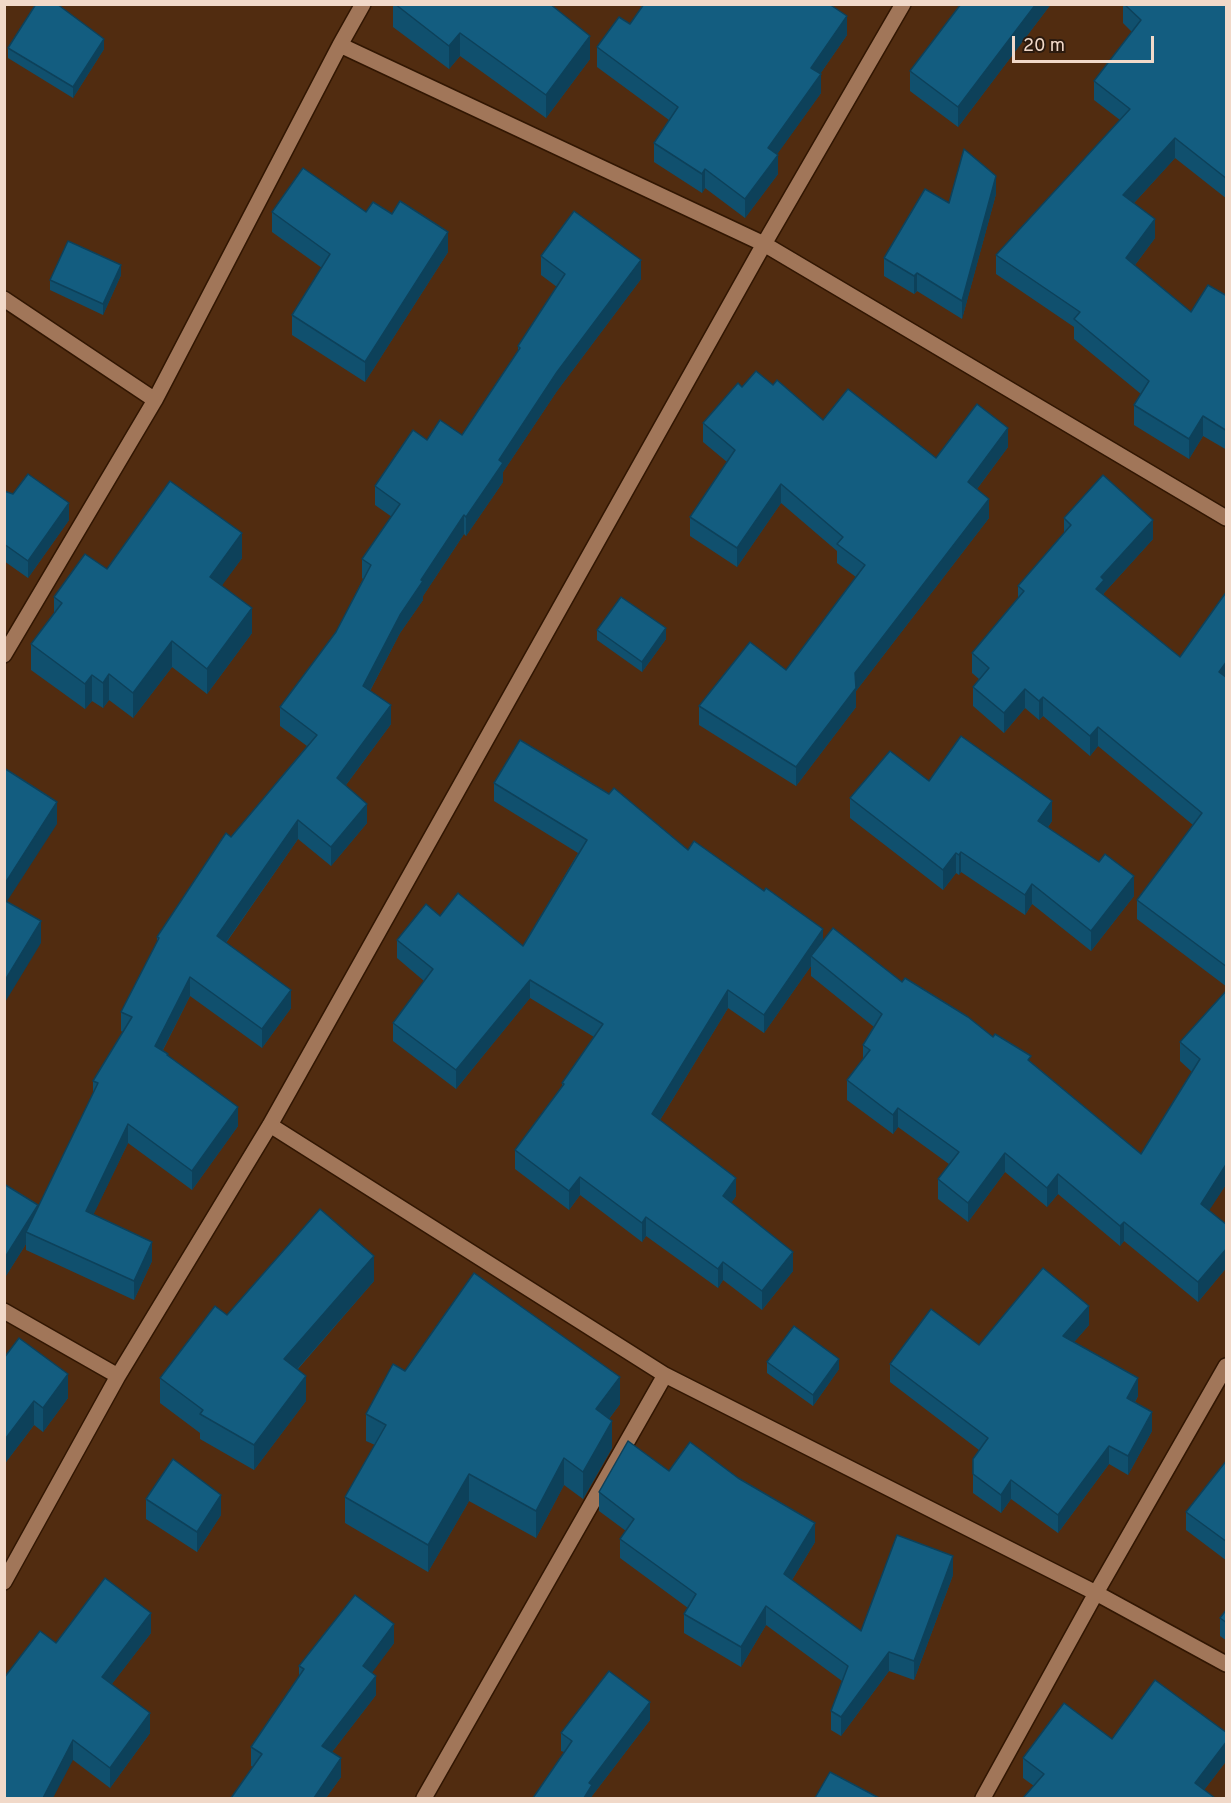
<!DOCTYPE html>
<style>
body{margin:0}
#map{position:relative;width:1231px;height:1803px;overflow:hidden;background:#512c10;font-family:Overpass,sans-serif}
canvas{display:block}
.frame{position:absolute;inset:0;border:6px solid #f1d9c9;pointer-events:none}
.scale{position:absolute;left:1012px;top:36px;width:142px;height:27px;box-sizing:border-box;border:3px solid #f1d9c9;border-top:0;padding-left:8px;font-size:18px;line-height:21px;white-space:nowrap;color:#f1d9c9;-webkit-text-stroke:4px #2b1a0e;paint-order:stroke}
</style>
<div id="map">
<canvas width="1231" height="1803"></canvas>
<div class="frame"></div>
<div class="scale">20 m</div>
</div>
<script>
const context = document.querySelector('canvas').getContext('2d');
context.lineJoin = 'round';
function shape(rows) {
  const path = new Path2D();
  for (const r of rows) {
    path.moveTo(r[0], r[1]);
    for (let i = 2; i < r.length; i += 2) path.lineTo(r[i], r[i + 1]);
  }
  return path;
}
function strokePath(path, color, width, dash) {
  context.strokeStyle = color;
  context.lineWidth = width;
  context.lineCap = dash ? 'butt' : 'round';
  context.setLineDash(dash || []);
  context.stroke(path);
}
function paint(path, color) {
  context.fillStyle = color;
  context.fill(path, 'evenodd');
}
const minor = shape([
 [340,45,764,244,1226,518],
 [4,299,155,400],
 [4,655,155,400,340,45,363,4],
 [270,1125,665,1375,1096,1593,1226,1664],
 [4,1311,118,1376],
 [4,1582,118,1376,270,1125,764,244,903,4],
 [424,1798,665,1375],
 [983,1798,1096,1593,1226,1366]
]);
strokePath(minor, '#311602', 18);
strokePath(minor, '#a17659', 15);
paint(shape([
 [393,4,550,4,590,59,546,118,460,56,449,69,393,27],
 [961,4,1051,4,958,127,910,91,910,71],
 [1123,4,1227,4,1227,199,1175,158,1134,203,1155,238,1135,265,1191,312,1227,296,1227,450,1203,436,1189,459,1134,425,1134,405,1141,394,1074,339,1074,327,996,274,996,255,1120,120,1094,100,1094,81,1132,32,1123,23],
 [630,24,847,35,820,74,821,93,777,154,778,174,745,218,705,188,702,193,654,162,654,143,669,120,597,67,597,47],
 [8,48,104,49,73,98,8,58],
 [996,194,962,319,917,291,914,294,884,276,884,258,949,203],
 [272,212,366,212,392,214,448,252,365,382,292,335,292,315,322,268,272,232],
 [541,256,641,279,557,391,503,472,503,482,466,536,464,534,423,596,423,600,400,633,370,691,391,724,346,785,367,823,331,866,298,839,226,943,291,1008,262,1048,190,996,163,1050,238,1126,192,1190,128,1143,93,1215,152,1261,134,1300,26,1250,26,1244,4,1279,4,1184,38,1207,93,1093,93,1081,123,1032,121,1031,121,1012,157,942,157,937,231,837,307,746,280,726,280,707,336,632,363,579,362,578,362,559,392,517,375,505,375,486,427,440,462,435,518,352,518,346,557,287,541,275],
 [121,275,103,315,50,290,50,280],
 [773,385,823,420,936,458,1008,447,977,489,989,518,856,691,856,707,796,786,699,725,699,706,786,670,856,577,837,563,837,551,781,503,737,567,690,536,690,517,727,462,703,442,703,423,742,387],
 [4,491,69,520,28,578,4,561],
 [1064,518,1153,539,1104,593,1104,596,1180,657,1227,591,1227,987,1137,919,1137,900,1193,825,1098,746,1090,756,1043,716,1039,720,1025,708,1004,733,973,706,973,687,979,679,972,673,972,653,1018,598,1018,586,1064,533],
 [242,558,222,585,252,633,207,694,172,667,133,718,109,700,103,708,92,701,85,709,31,670,31,644,54,613,54,597,107,569],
 [597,630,666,639,642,672,597,640],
 [494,783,688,850,823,941,902,982,993,1037,1031,1062,1141,1154,1192,1072,1180,1061,1180,1042,1227,990,1227,1183,1209,1210,1227,1225,1227,1267,1198,1302,1124,1241,1120,1246,1058,1194,1047,1207,1005,1172,968,1222,938,1199,938,1179,949,1164,898,1127,893,1134,847,1100,847,1080,863,1059,863,1045,874,1027,811,976,811,966,764,1033,728,1008,660,1120,736,1196,731,1203,793,1271,762,1310,723,1280,718,1288,646,1236,642,1242,580,1195,569,1210,515,1169,515,1150,562,1087,562,1083,594,1037,530,998,456,1089,393,1041,393,1023,424,981,397,958,397,940,440,916,523,946,578,853,494,801],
 [850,798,1052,821,1048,827,1134,896,1091,951,1032,904,1025,915,961,872,959,875,956,873,943,890,850,818],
 [374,1281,298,1369,306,1401,254,1470,200,1439,200,1433,160,1403,160,1378,227,1315],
 [1089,1325,1074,1342,1138,1396,1135,1402,1152,1431,1128,1475,1109,1464,1058,1533,1011,1499,1001,1513,973,1493,973,1459,979,1450,890,1382,890,1364,979,1345],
 [4,1358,68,1398,43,1432,34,1425,6,1462,4,1461],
 [767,1362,839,1369,813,1406,767,1373],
 [405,1371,620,1404,609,1419,612,1448,583,1499,564,1485,536,1538,469,1501,428,1572,345,1523,345,1497,375,1445,366,1441,366,1414],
 [1227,1460,1227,1561,1186,1530,1186,1512],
 [669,1471,815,1542,792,1580,861,1631,953,1575,914,1680,889,1671,841,1736,831,1730,831,1711,842,1681,766,1625,741,1667,684,1633,684,1614,688,1608,620,1558,620,1539,626,1531,599,1511,599,1492],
 [146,1499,221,1515,197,1552,146,1519],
 [1227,1609,1227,1641,1220,1636,1220,1618],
 [151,1633,111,1685,150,1733,110,1788,73,1760,56,1643],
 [394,1643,372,1672,376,1695,332,1752,341,1777,326,1798,231,1798,253,1767,251,1766,251,1747,299,1676,299,1666],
 [650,1720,592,1796,592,1798,564,1752,561,1751,561,1733],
 [1227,1733,1227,1760,1204,1790,1034,1786,1023,1778,1023,1758,1112,1739]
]), '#10506e');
paint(shape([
 [1036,4,1051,4,958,127,958,107],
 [847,16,847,35,811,87,811,68],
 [460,33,460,56,449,69,449,46],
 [590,36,590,59,546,118,546,95],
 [104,39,104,49,73,98,73,87],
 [821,74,821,93,768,167,768,148],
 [1175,138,1175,158,1123,215,1123,195],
 [778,155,778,174,745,218,745,199],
 [705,169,705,188,702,193,702,174],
 [996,176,996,194,962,319,962,301],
 [1155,219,1155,238,1126,277,1126,258],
 [448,232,448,252,365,382,365,362],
 [641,260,641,279,557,391,503,472,503,482,466,536,466,517,499,460,557,372],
 [121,265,121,275,103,315,103,304],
 [917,273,917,291,914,294,914,276],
 [1203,416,1203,436,1189,459,1189,439],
 [1008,428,1008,447,968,501,968,482],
 [781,484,781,503,737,567,737,548],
 [989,499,989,518,856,691,856,707,796,786,796,767,855,673],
 [69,503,69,520,28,578,28,561],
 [464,515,464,534,423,596,423,600,400,633,363,704,363,686,400,615,421,580],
 [1153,520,1153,539,1104,593,1104,599,1096,589,1101,577],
 [242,533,242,558,210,602,210,577],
 [252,608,252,633,207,694,207,669],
 [666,628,666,639,642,672,642,662],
 [172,641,172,667,133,718,133,693],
 [1227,661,1227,680,1219,672],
 [109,674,109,700,103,708,103,683],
 [92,675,92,701,85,709,85,684],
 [1025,689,1025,708,1004,733,1004,713],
 [1043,697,1043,716,1039,720,1039,701],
 [391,705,391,724,337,797,337,778],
 [1098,727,1098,746,1090,756,1090,736],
 [1052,801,1052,821,1038,841,1038,821],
 [57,802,57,824,4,906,4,885],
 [367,804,367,823,331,866,331,847],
 [298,820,298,839,217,955,217,936],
 [961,852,961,872,959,875,959,855],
 [956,853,956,873,943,890,943,870],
 [1134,876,1134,896,1091,951,1091,931],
 [1032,884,1032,904,1025,915,1025,895],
 [41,921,41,943,4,1004,4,982],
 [823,929,823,948,811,956,811,966,764,1033,764,1015],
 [190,977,190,996,155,1065,155,1046],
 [530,980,530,998,456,1089,456,1070],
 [291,990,291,1008,262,1048,262,1029],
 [728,990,728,1008,652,1133,652,1114],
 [238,1107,238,1126,192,1190,192,1171],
 [898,1108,898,1127,893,1134,893,1115],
 [128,1124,128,1143,86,1230,86,1211],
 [1005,1153,1005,1172,968,1222,968,1203],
 [1227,1163,1227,1183,1201,1223,1201,1204],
 [1058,1174,1058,1194,1047,1207,1047,1188],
 [580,1177,580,1195,569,1210,569,1191],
 [736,1178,736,1196,723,1215,723,1196],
 [38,1205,38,1225,26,1232,26,1244,4,1279,4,1259],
 [646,1217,646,1236,642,1242,642,1223],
 [1124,1222,1124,1241,1120,1246,1120,1226],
 [152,1242,152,1261,134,1300,134,1281],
 [1227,1248,1227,1267,1198,1302,1198,1282],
 [793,1252,793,1271,762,1310,762,1291],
 [374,1256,374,1281,284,1384,284,1359],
 [723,1262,723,1280,718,1288,718,1269],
 [1089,1306,1089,1325,1063,1355,1063,1336],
 [839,1359,839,1369,813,1406,813,1395],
 [68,1374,68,1398,43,1432,43,1408],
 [306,1376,306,1401,254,1470,254,1445],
 [620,1377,620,1404,596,1436,596,1409],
 [1138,1378,1138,1396,1127,1416,1127,1398],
 [34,1401,34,1425,6,1462,6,1438],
 [1152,1412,1152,1431,1128,1475,1128,1456],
 [612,1421,612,1448,583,1499,583,1472],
 [1109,1446,1109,1464,1058,1533,1058,1515],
 [564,1458,564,1485,536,1538,536,1511],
 [469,1474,469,1501,428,1572,428,1545],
 [1011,1480,1011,1499,1001,1513,1001,1495],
 [221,1495,221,1515,197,1552,197,1532],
 [815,1523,815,1542,784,1593,784,1574],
 [953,1556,953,1575,914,1680,914,1661],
 [766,1606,766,1625,741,1667,741,1647],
 [151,1613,151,1633,102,1697,102,1677],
 [394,1624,394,1643,363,1685,363,1666],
 [889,1652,889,1671,841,1736,841,1717],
 [376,1676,376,1695,322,1765,322,1746],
 [650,1702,650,1720,592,1796,592,1798,584,1798,589,1783],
 [150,1713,150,1733,110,1788,110,1768],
 [73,1740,73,1760,53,1798,43,1798],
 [1227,1741,1227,1760,1198,1798,1195,1783],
 [341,1758,341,1777,326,1798,314,1798]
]), '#0d415a');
const building = shape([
 [36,4,57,4,104,39,73,87,8,48,36,4],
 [395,4,550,4,590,36,546,95,460,33,449,46,395,4],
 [644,4,829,4,847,16,811,68,821,74,768,148,778,155,745,199,705,169,702,174,654,143,678,107,597,47,619,17,630,24,644,4],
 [961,4,1036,4,958,107,910,71,961,4],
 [1124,4,1227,4,1227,179,1175,138,1123,195,1155,219,1126,258,1191,312,1208,285,1227,296,1227,431,1203,416,1189,439,1134,405,1149,381,1074,319,1080,312,996,255,1130,109,1094,81,1141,20,1124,4],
 [964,149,996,176,962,301,917,273,914,276,884,258,925,189,949,203,964,149],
 [303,168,366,212,373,202,392,214,400,201,448,232,365,362,292,315,330,254,272,212,303,168],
 [574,211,641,260,557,372,499,460,503,463,466,517,464,515,421,580,423,581,400,615,363,686,391,705,337,778,367,804,331,847,298,820,217,936,291,990,262,1029,190,977,155,1046,168,1054,167,1055,238,1107,192,1171,128,1124,86,1211,152,1242,134,1281,26,1232,98,1083,93,1081,132,1017,121,1012,159,938,157,937,226,833,231,837,317,735,280,707,336,632,371,565,362,559,400,504,375,486,413,430,427,440,440,420,462,435,520,348,518,346,565,274,541,256,574,211],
 [68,241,121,265,103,304,50,280,68,241],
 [756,371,773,385,777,380,823,420,848,389,936,458,977,404,1008,428,968,482,989,499,855,673,856,688,796,767,699,706,750,642,786,670,865,565,837,544,843,537,781,484,737,548,690,517,735,450,703,423,738,383,742,387,756,371],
 [28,474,69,503,28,561,4,544,4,491,13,494,28,474],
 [1103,475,1153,520,1101,577,1104,580,1096,589,1180,657,1227,591,1227,661,1219,672,1227,678,1227,967,1137,900,1202,813,1098,727,1090,736,1043,697,1039,701,1025,689,1004,713,973,687,989,668,972,653,1024,591,1018,586,1071,525,1064,518,1103,475],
 [170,481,242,533,210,577,252,608,207,669,172,641,133,693,109,674,103,683,92,675,85,684,31,644,62,603,54,597,85,554,107,569,170,481],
 [621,597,666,628,642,662,597,630,621,597],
 [961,736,1052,801,1038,821,1099,862,1105,854,1134,876,1091,931,1032,884,1025,895,961,852,959,855,956,853,943,870,850,798,890,751,929,781,961,736],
 [520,740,609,794,614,788,688,850,694,841,764,891,766,888,823,929,764,1015,728,990,652,1114,736,1178,723,1196,793,1252,762,1291,723,1262,718,1269,646,1217,642,1223,580,1177,569,1191,515,1150,564,1084,562,1083,603,1024,530,980,456,1070,393,1023,433,969,397,940,426,904,440,916,458,893,523,946,587,840,494,783,520,740],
 [4,768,57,802,4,885,4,768],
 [4,900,41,921,4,982,4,900],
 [833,928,902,982,905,978,968,1017,993,1037,995,1034,1031,1056,1028,1060,1141,1154,1200,1059,1180,1042,1227,990,1227,1163,1201,1204,1227,1225,1227,1248,1198,1282,1124,1222,1120,1226,1058,1174,1047,1188,1005,1153,968,1203,938,1179,959,1152,898,1108,893,1115,847,1080,870,1050,863,1045,882,1014,811,956,833,928],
 [4,1184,38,1205,4,1259,4,1184],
 [320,1209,374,1256,284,1359,306,1376,254,1445,200,1414,203,1410,160,1378,215,1306,227,1315,320,1209],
 [1043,1268,1089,1306,1063,1336,1138,1378,1127,1398,1152,1412,1128,1456,1109,1446,1058,1515,1011,1480,1001,1495,973,1474,973,1459,988,1438,890,1364,931,1309,979,1345,1043,1268],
 [474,1273,620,1377,596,1409,612,1421,583,1472,564,1458,536,1511,469,1474,428,1545,345,1497,386,1425,366,1414,393,1364,405,1371,474,1273],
 [794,1326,839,1359,813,1395,767,1362,794,1326],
 [19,1338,68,1374,43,1408,34,1401,6,1438,4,1437,4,1358,19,1338],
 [628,1441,669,1471,690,1442,738,1478,815,1523,784,1574,861,1631,897,1535,953,1556,914,1661,889,1652,841,1717,831,1711,848,1666,766,1606,741,1647,684,1614,696,1594,620,1539,634,1519,599,1492,628,1441],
 [173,1459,221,1495,197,1532,146,1499,173,1459],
 [1227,1460,1227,1542,1186,1512,1227,1460],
 [105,1578,151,1613,102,1677,150,1713,110,1768,73,1740,43,1798,4,1798,4,1678,40,1631,56,1643,105,1578],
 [355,1595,394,1624,363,1666,376,1676,322,1746,341,1758,314,1798,231,1798,262,1754,251,1747,304,1669,299,1666,355,1595],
 [1227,1609,1227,1623,1220,1618,1227,1609],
 [609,1671,650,1702,589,1783,592,1785,584,1798,533,1798,572,1741,561,1733,609,1671],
 [1155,1680,1227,1733,1227,1741,1195,1783,1215,1798,1023,1798,1044,1774,1023,1758,1064,1703,1112,1739,1155,1680],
 [830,1772,879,1798,815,1798,830,1772]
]);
paint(building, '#135d80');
strokePath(building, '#0d415a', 1.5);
</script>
